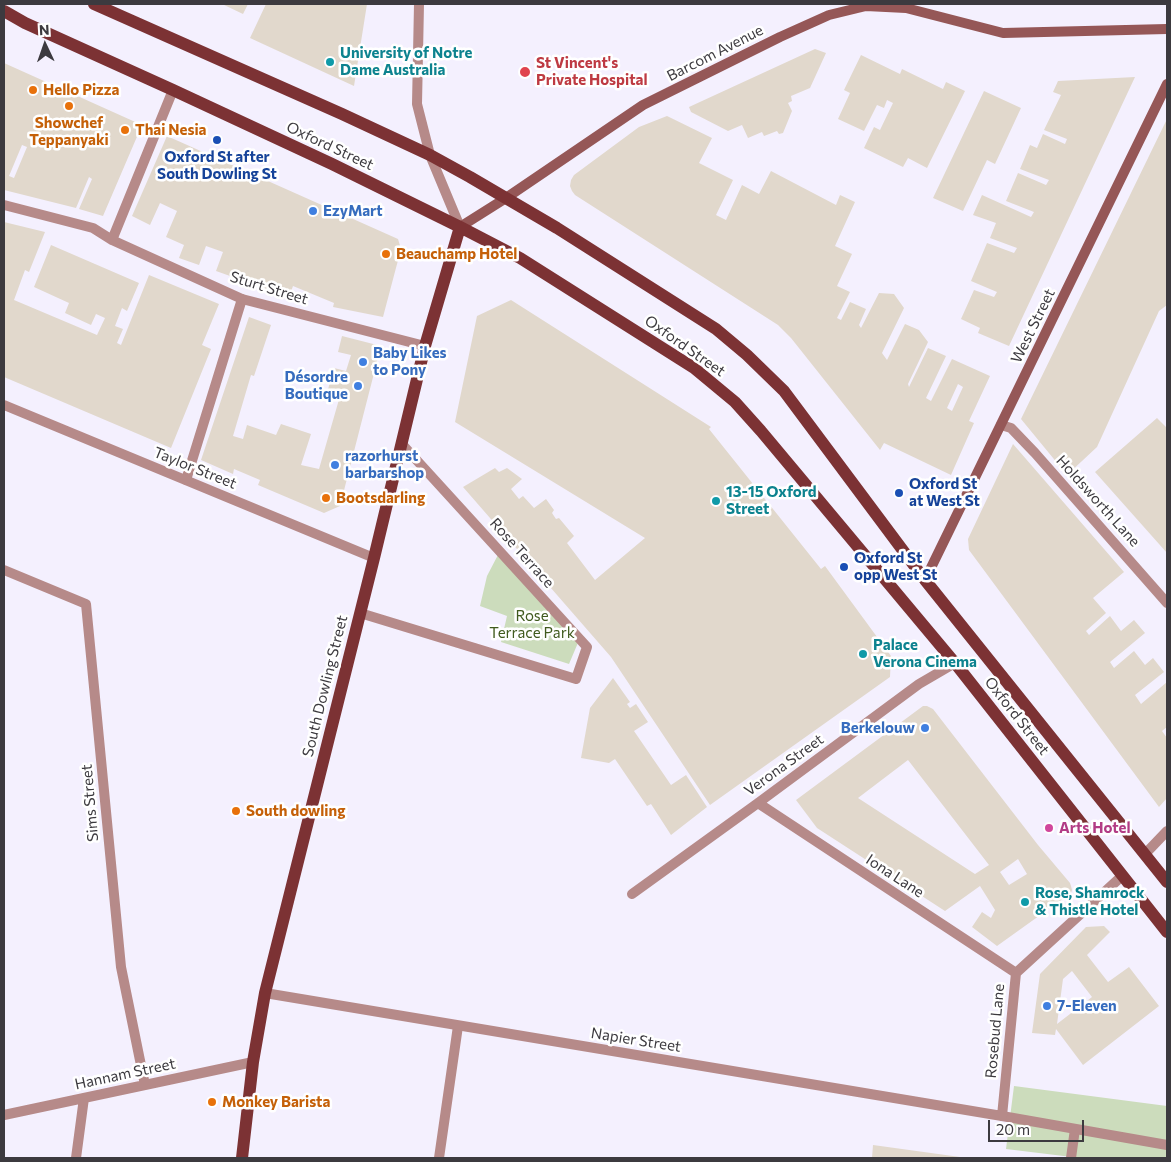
<!DOCTYPE html>
<meta charset="utf-8">
<style>
body{margin:0}
#map{position:relative;width:1171px;height:1162px;overflow:hidden;background:#f4f0fe;font-family:Commissioner,sans-serif}
canvas{display:block}
.frame{position:absolute;inset:0;border:5px solid #3c3a3f;pointer-events:none}
.north{position:absolute;left:20px;top:20px;width:50px;height:50px;-webkit-text-stroke:4px #fff;paint-order:stroke;rotate:357deg;font-size:14px;font-weight:700;line-height:20px;text-align:center;color:#3c3a3f}
.north::after{content:'';display:block;margin:auto;width:18px;height:22px;background:#3c3a3f;clip-path:polygon(50% 0,100% 100%,50% 72%,0 100%)}
.scale{position:absolute;left:988px;top:1120px;width:96px;height:22px;box-sizing:border-box;border:2px solid #3c3a3f;border-top:0;padding-left:6px;font-size:15px;line-height:18px;white-space:nowrap;color:#3c3a3f;-webkit-text-stroke:4px #fff;paint-order:stroke}
</style>
<div id="map">
<canvas width="1171" height="1162"></canvas>
<div class="frame"></div>
<div class="north">N</div>
<div class="scale">20 m</div>
</div>
<script>
const context = document.querySelector('canvas').getContext('2d');
context.lineJoin = 'round';
function paint(path, color) {
  context.fillStyle = color;
  context.fill(path, 'evenodd');
}
function shape(rows) {
  const path = new Path2D();
  for (const r of rows) {
    path.moveTo(r[0], r[1]);
    for (let i = 2; i < r.length; i += 2) path.lineTo(r[i], r[i + 1]);
  }
  return path;
}
function strokePath(path, color, width, dash) {
  context.strokeStyle = color;
  context.lineWidth = width;
  context.lineCap = dash ? 'butt' : 'round';
  context.setLineDash(dash || []);
  context.stroke(path);
}
function label(font, color, halo, rows, align = 'center') {
  context.font = font + ' Commissioner,sans-serif';
  context.lineWidth = 5;
  context.setLineDash([]);
  context.textBaseline = 'middle';
  context.strokeStyle = halo;
  context.fillStyle = color;
  for (const [text, x, y, turn = 0] of rows) {
    context.save();
    context.translate(x, y);
    context.rotate((+turn || 0) * Math.PI / 180);
    context.textAlign = isNaN(turn) ? turn : align;
    if (halo) context.strokeText(text, 0, 0);
    context.fillText(text, 0, 0);
    context.restore();
  }
}
paint(shape([
 [500,551,580,638,569,664,501,642,507,616,480,606,487,576],
 [1014,1086,1167,1106,1167,1158,1080,1158,1006,1149]
]), '#ccdcbc');
paint(shape([
 [222,4,248,4,243,14],
 [266,4,367,4,354,86,250,38],
 [815,49,826,53,810,88,791,96,792,101,788,103,792,111,783,133,779,134,777,131,764,136,762,132,748,138,742,125,728,131,691,112,689,107],
 [861,55,900,74,902,69,943,89,946,82,965,91,927,168,908,158,903,167,864,148,874,127,880,130,893,103,887,100,884,108,877,105,864,131,838,119,850,93,844,90],
 [4,63,142,125,103,216,79,209,92,179,89,177,76,208,4,190],
 [22,145,27,147,14,178,9,176],
 [1135,77,1009,346,978,333,980,328,961,319,974,290,994,297,997,292,971,281,987,243,1014,253,1017,248,990,238,996,223,973,215,982,195,1031,217,1034,212,1006,201,1018,173,1046,185,1049,180,1020,169,1030,145,1037,148,1043,134,1065,144,1067,139,1044,130,1061,95,1053,92,1058,81],
 [984,91,1021,108,995,164,987,160,963,211,933,198],
 [667,116,712,138,699,163,733,180,716,215,726,220,742,185,759,194,771,171,836,205,840,195,855,202,835,246,852,254,837,286,850,292,837,318,841,320,850,302,866,309,859,325,861,328,879,293,894,294,904,308,882,353,887,360,905,324,919,330,928,342,908,384,909,387,928,348,946,356,926,398,931,401,952,359,990,376,969,421,974,423,951,475,884,443,880,450,791,338,778,325,575,195,572,191,570,186,571,180,574,175,639,127],
 [958,384,963,387,952,411,947,408],
 [1167,119,1167,305,1159,311,1097,447,1067,475,1021,419],
 [167,136,398,239,401,249,383,317,333,307,334,303,293,286,289,297,216,271,223,252,206,246,199,265,179,258,184,245,166,237,177,211,160,203,150,225,132,216],
 [4,222,45,232,29,272,25,270,14,300,97,335,105,318,96,314,91,325,65,313,69,303,34,287,51,245,139,283,127,311,122,308,115,326,123,329,117,343,121,345,149,275,219,304,202,345,211,349,171,448,4,377],
 [511,300,711,427,709,429,821,569,825,566,891,656,890,677,710,805,611,657,463,487,495,468,499,472,507,468,522,479,511,489,519,499,523,496,534,508,546,499,554,510,552,513,556,519,559,518,574,536,567,543,595,580,645,538,455,422,477,316],
 [249,317,271,325,254,376,251,375,233,436,243,439,247,425,276,435,281,424,311,434,301,465,319,469,340,396,327,393,334,368,346,371,351,355,338,352,342,336,381,346,340,506,324,513,258,485,260,480,234,469,233,474,201,460],
 [1157,418,1167,428,1167,553,1095,472],
 [1013,444,1124,572,1093,598,1106,613,1086,631,1089,635,1110,616,1121,631,1134,620,1145,633,1110,662,1114,668,1134,651,1145,665,1153,658,1164,672,1135,695,1141,704,1167,682,1167,727,1162,731,1167,738,1167,798,1159,807,969,550,968,539],
 [613,678,630,702,627,704,630,708,636,704,648,722,634,731,671,785,686,775,707,807,671,835,651,804,647,806,615,759,609,763,581,758,590,708],
 [923,706,927,706,933,709,1038,845,1070,883,1071,886,1072,890,1071,893,997,946,972,927,982,912,991,918,995,910,980,886,945,911,817,828,796,800],
 [908,760,989,865,975,874,858,798],
 [1018,859,1027,874,1009,885,1000,872],
 [1104,926,1110,932,1087,955,1108,982,1129,967,1159,1006,1083,1065,1056,1029,1055,1035,1032,1033,1040,974,1086,927],
 [1072,971,1092,997,1057,1024,1063,979],
 [873,1145,960,1157,960,1158,872,1158]
]), '#e1d8cc');
strokePath(shape([
 [186,480,242,299],
 [360,613,576,679,587,647,401,443],
 [439,1158,458,1026]
]), '#b68a89', 10);
strokePath(shape([
 [1002,1116,1167,1145],
 [1071,1158,1075,1129]
]), '#b68a89', 10);
strokePath(shape([
 [4,205,93,228,112,240,242,299,425,346],
 [112,240,173,90],
 [4,405,374,558],
 [1001,425,1011,428,1035,453,1167,603],
 [4,570,86,604,121,967,145,1085],
 [758,803,1016,973],
 [1145,854,1167,831],
 [632,894,758,803,919,684,955,663],
 [265,993,1002,1116,1016,973,1122,876],
 [4,1115,253,1062],
 [76,1158,84,1098]
]), '#b68a89', 10);
strokePath(shape([
 [419,4,417,104,430,155,460,227]
]), '#b68a89', 10);
strokePath(shape([
 [460,227,506,198,643,105,780,37,829,15,866,6,906,8,1003,33,1167,29],
 [925,580,1167,84]
]), '#955757', 10);
strokePath(shape([
 [94,4,342,114,430,155,470,177,557,228,716,329,747,355,784,391,925,580,1167,882],
 [4,11,25,23,173,90,332,164,460,227,520,258,694,368,735,402,761,431,955,663,1167,932],
 [242,1158,253,1062,265,993,374,558,425,346,460,227]
]), '#7c3234', 12);
for (const [x, y, r, color] of [
 [330,62,5,"#0f9aa8"],
 [525,72,6,"#e0444e"],
 [33,90,5,"#e8710a"],
 [69,106,5,"#e8710a"],
 [125,130,5,"#e8710a"],
 [217,140,5,"#1a4fb4"],
 [313,211,5,"#3f7fe0"],
 [386,254,5,"#e8710a"],
 [363,362,5,"#3f7fe0"],
 [358,386,5,"#3f7fe0"],
 [335,465,5,"#3f7fe0"],
 [899,493,5,"#1a4fb4"],
 [326,498,5,"#e8710a"],
 [716,501,5,"#0f9aa8"],
 [844,567,5,"#1a4fb4"],
 [863,654,5,"#0f9aa8"],
 [925,728,5,"#3f7fe0"],
 [236,811,5,"#e8710a"],
 [1049,828,5,"#d1479c"],
 [1025,902,5,"#0f9aa8"],
 [1047,1006,5,"#3f7fe0"],
 [212,1102,5,"#e8710a"]
]) {
  const dot = new Path2D();
  dot.arc(x, y, r, 0, 2 * Math.PI);
  context.fillStyle = color;
  context.fill(dot);
  strokePath(dot, '#fff', 2);
}
label('bold 15px', '#0d838f', '#fff', [
 ["University of Notre",340,53],
 ["Dame Australia",340,70],
 ["13-15 Oxford",726,492],
 ["Street",726,509],
 ["Palace",873,645],
 ["Verona Cinema",873,662],
 ["Rose, Shamrock",1035,893],
 ["& Thistle Hotel",1035,910]
], 'left');
label('15px', '#3c3a3f', '#fff', [
 ["Barcom Avenue",715,53,-27],
 ["Oxford Street",330,146,25],
 ["Sturt Street",269,288,17],
 ["West Street",1033,326,-64],
 ["Oxford Street",685,346,35],
 ["Taylor Street",195,468,22],
 ["Holdsworth Lane",1098,501,48],
 ["Rose Terrace",522,553,48],
 ["South Dowling Street",325,686,-76],
 ["Oxford Street",1017,716,52],
 ["Verona Street",784,765,-36],
 ["Sims Street",90,803,-95],
 ["Iona Lane",895,876,33],
 ["Rosebud Lane",995,1031,-85],
 ["Napier Street",636,1040,9],
 ["Hannam Street",125,1074,-12]
]);
label('bold 15px', '#be3a42', '#fff', [
 ["St Vincent's",536,63],
 ["Private Hospital",536,80]
], 'left');
label('bold 15px', '#c56008', '#fff', [
 ["Hello Pizza",43,90],
 ["Showchef",69,123,"center"],
 ["Teppanyaki",69,140,"center"],
 ["Thai Nesia",135,130],
 ["Beauchamp Hotel",396,254],
 ["Bootsdarling",336,498],
 ["South dowling",246,811],
 ["Monkey Barista",222,1102]
], 'left');
label('bold 15px', '#164399', '#fff', [
 ["Oxford St after",217,157,"center"],
 ["South Dowling St",217,174,"center"],
 ["Oxford St",909,484],
 ["at West St",909,501],
 ["Oxford St",854,558],
 ["opp West St",854,575]
], 'left');
label('bold 15px', '#366cbe', '#fff', [
 ["EzyMart",323,211],
 ["Baby Likes",373,353],
 ["to Pony",373,370],
 ["Désordre",348,377,"right"],
 ["Boutique",348,394,"right"],
 ["razorhurst",345,456],
 ["barbarshop",345,473],
 ["Berkelouw",915,728,"right"],
 ["7-Eleven",1057,1006]
], 'left');
label('15px', '#405a1e', '#fff', [
 ["Rose",532,616],
 ["Terrace Park",532,633]
]);
label('bold 15px', '#b23c85', '#fff', [
 ["Arts Hotel",1059,828]
], 'left');
</script>
